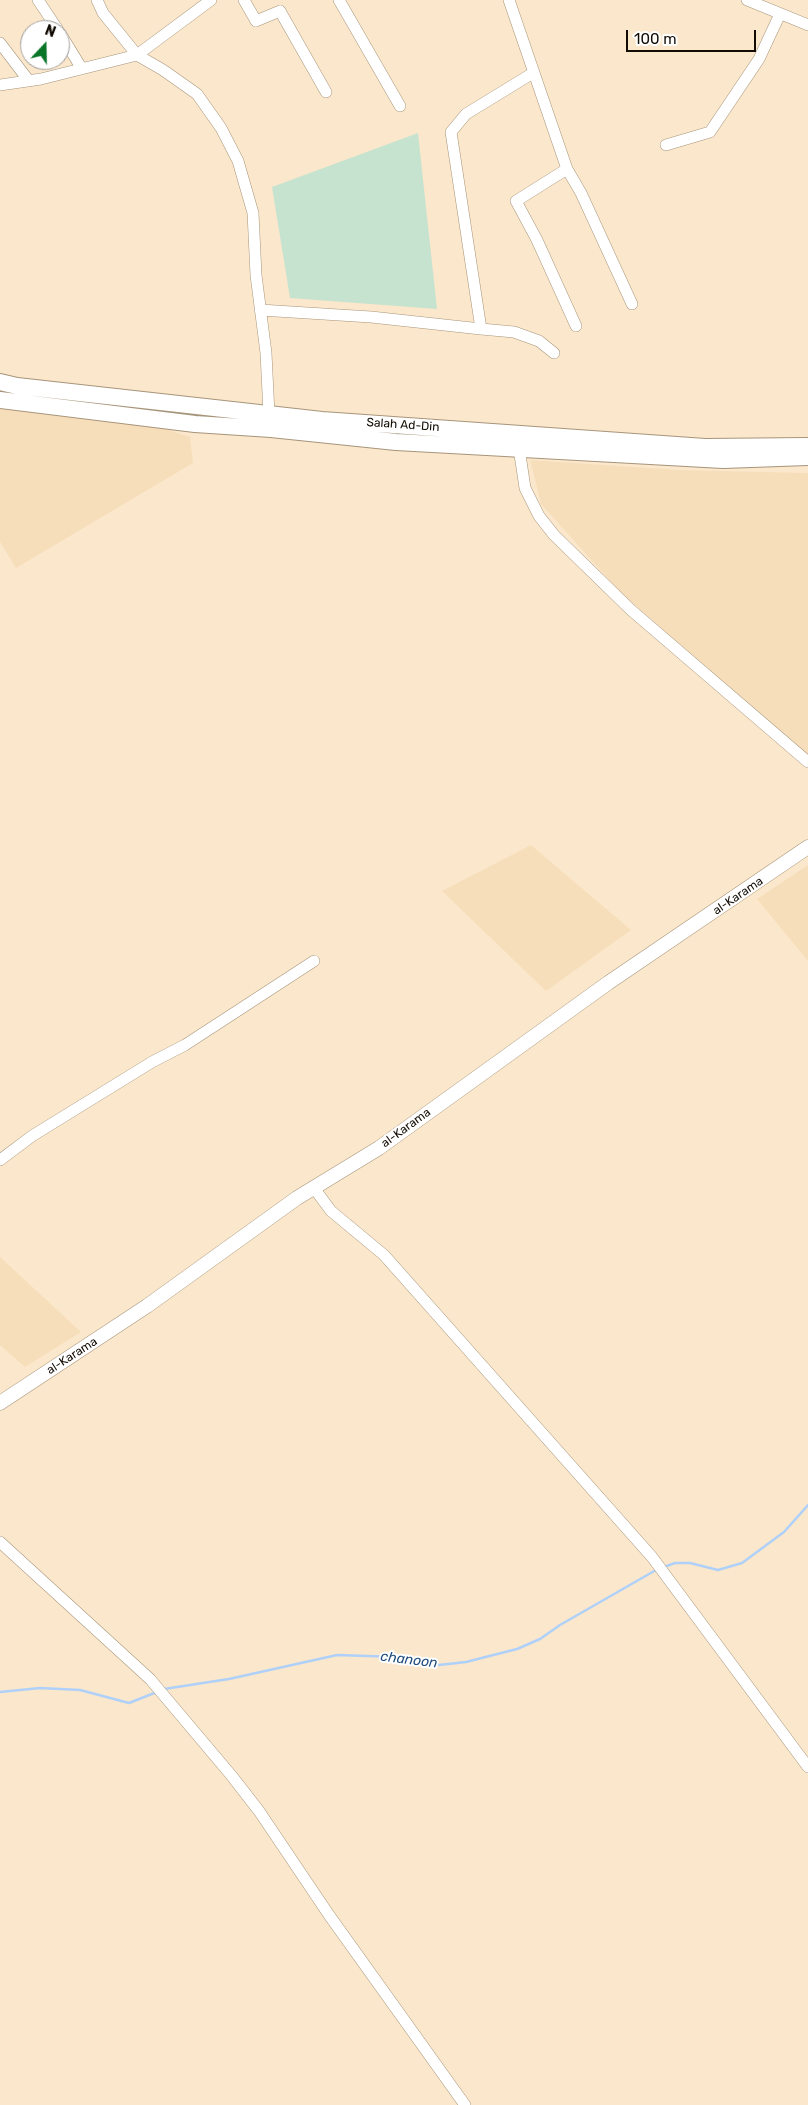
<!DOCTYPE html>
<style>
body{margin:0}
#map{position:relative;width:808px;height:2105px;overflow:hidden;background:#fbe7cb;font-family:Rubik,sans-serif}
canvas{display:block}
.north{position:absolute;left:20px;top:20px;width:50px;height:50px;box-sizing:border-box;background:#fff;border:1px solid #a09d9a;border-radius:50%;rotate:21deg;font-size:14px;font-weight:700;line-height:20px;text-align:center;color:#110b03}
.north::after{content:'';display:block;margin:auto;width:18px;height:22px;background:#087527;clip-path:polygon(50% 0,100% 100%,50% 72%,0 100%)}
.scale{position:absolute;left:626px;top:30px;width:130px;height:22px;box-sizing:border-box;border:2px solid #110b03;border-top:0;padding-left:6px;font-size:15px;line-height:18px;white-space:nowrap;color:#110b03;-webkit-text-stroke:4px #fff;paint-order:stroke}
</style>
<div id="map">
<canvas width="808" height="2105"></canvas>
<div class="north">N</div>
<div class="scale">100 m</div>
</div>
<script>
const context = document.querySelector('canvas').getContext('2d');
context.lineJoin = 'round';
function paint(path, color) {
  context.fillStyle = color;
  context.fill(path, 'evenodd');
}
function shape(rows) {
  const path = new Path2D();
  for (const r of rows) {
    path.moveTo(r[0], r[1]);
    for (let i = 2; i < r.length; i += 2) path.lineTo(r[i], r[i + 1]);
  }
  return path;
}
function strokePath(path, color, width, dash) {
  context.strokeStyle = color;
  context.lineWidth = width;
  context.lineCap = dash ? 'butt' : 'round';
  context.setLineDash(dash || []);
  context.stroke(path);
}
function label(font, color, halo, rows, align = 'center') {
  context.font = font + ' Rubik,sans-serif';
  context.lineWidth = 4;
  context.setLineDash([]);
  context.textBaseline = 'middle';
  context.strokeStyle = halo;
  context.fillStyle = color;
  for (const [text, x, y, turn = 0] of rows) {
    context.save();
    context.translate(x, y);
    context.rotate((+turn || 0) * Math.PI / 180);
    context.textAlign = isNaN(turn) ? turn : align;
    if (halo) context.strokeText(text, 0, 0);
    context.fillText(text, 0, 0);
    context.restore();
  }
}
paint(shape([
 [0,408,165,429,190,437,193,463,16,568,0,542],
 [530,460,680,470,808,473,808,756,620,592,541,504],
 [531,845,631,930,546,991,442,891],
 [808,865,808,961,757,899],
 [0,1257,81,1332,25,1367,0,1345]
]), '#f7debb');
paint(shape([
 [418,133,437,309,290,298,272,187]
]), '#c6e3cf');
strokePath(shape([
 [664,1567,675,1563,690,1563,718,1570,742,1563,784,1532,808,1505],
 [164,1689,229,1679,337,1655,398,1657,439,1665,466,1662,517,1649,540,1639,560,1625,656,1570],
 [0,1692,40,1688,80,1690,129,1703,157,1692]
]), '#afd1f9', 2.5);
const minor = shape([
 [38,0,58,30],
 [97,0,103,13,137,55,163,70,197,94,221,128,238,161,253,213,256,275,266,353,269,414],
 [244,0,256,21,280,11,326,92],
 [339,0,400,106],
 [509,0,567,169,581,193,632,304],
 [747,0,808,25],
 [60,33,82,69],
 [0,43,29,81],
 [0,85,41,79,137,55,211,0],
 [666,145,710,132,759,59,780,14],
 [567,169,516,201,537,240,576,326],
 [260,310,371,317,481,329,451,132,466,114,533,73],
 [481,329,514,332,539,341,554,353],
 [519,448,525,488,539,516,554,535,631,610,808,762],
 [0,1160,32,1136,152,1062,185,1045,314,961],
 [314,1188,331,1211,384,1255,652,1557,808,1767],
 [0,1542,150,1679,231,1775,259,1811,329,1915,465,2105]
]);
const major = shape([
 [0,1403,147,1306,297,1198,379,1148,608,983,808,847]
]);
const highway = shape([
 [0,382,17,386,322,420,705,447,808,446],
 [0,400,195,424,271,429,396,442,723,460,808,457]
]);
strokePath(minor, '#a7957b', 12);
strokePath(major, '#a7957b', 15);
strokePath(highway, '#a7957b', 18);
strokePath(minor, '#fff', 11);
strokePath(major, '#fff', 14);
strokePath(highway, '#fff', 16);
label('12px', '#110b03', '#fff', [
 ["Salah Ad-Din",403,425,4],
 ["al-Karama",738,896,-34],
 ["al-Karama",406,1128,-36],
 ["al-Karama",72,1356,-33]
]);
label('italic 14px', '#1f4c7e', '#fff', [
 ["chanoon",409,1660,7]
]);
</script>
